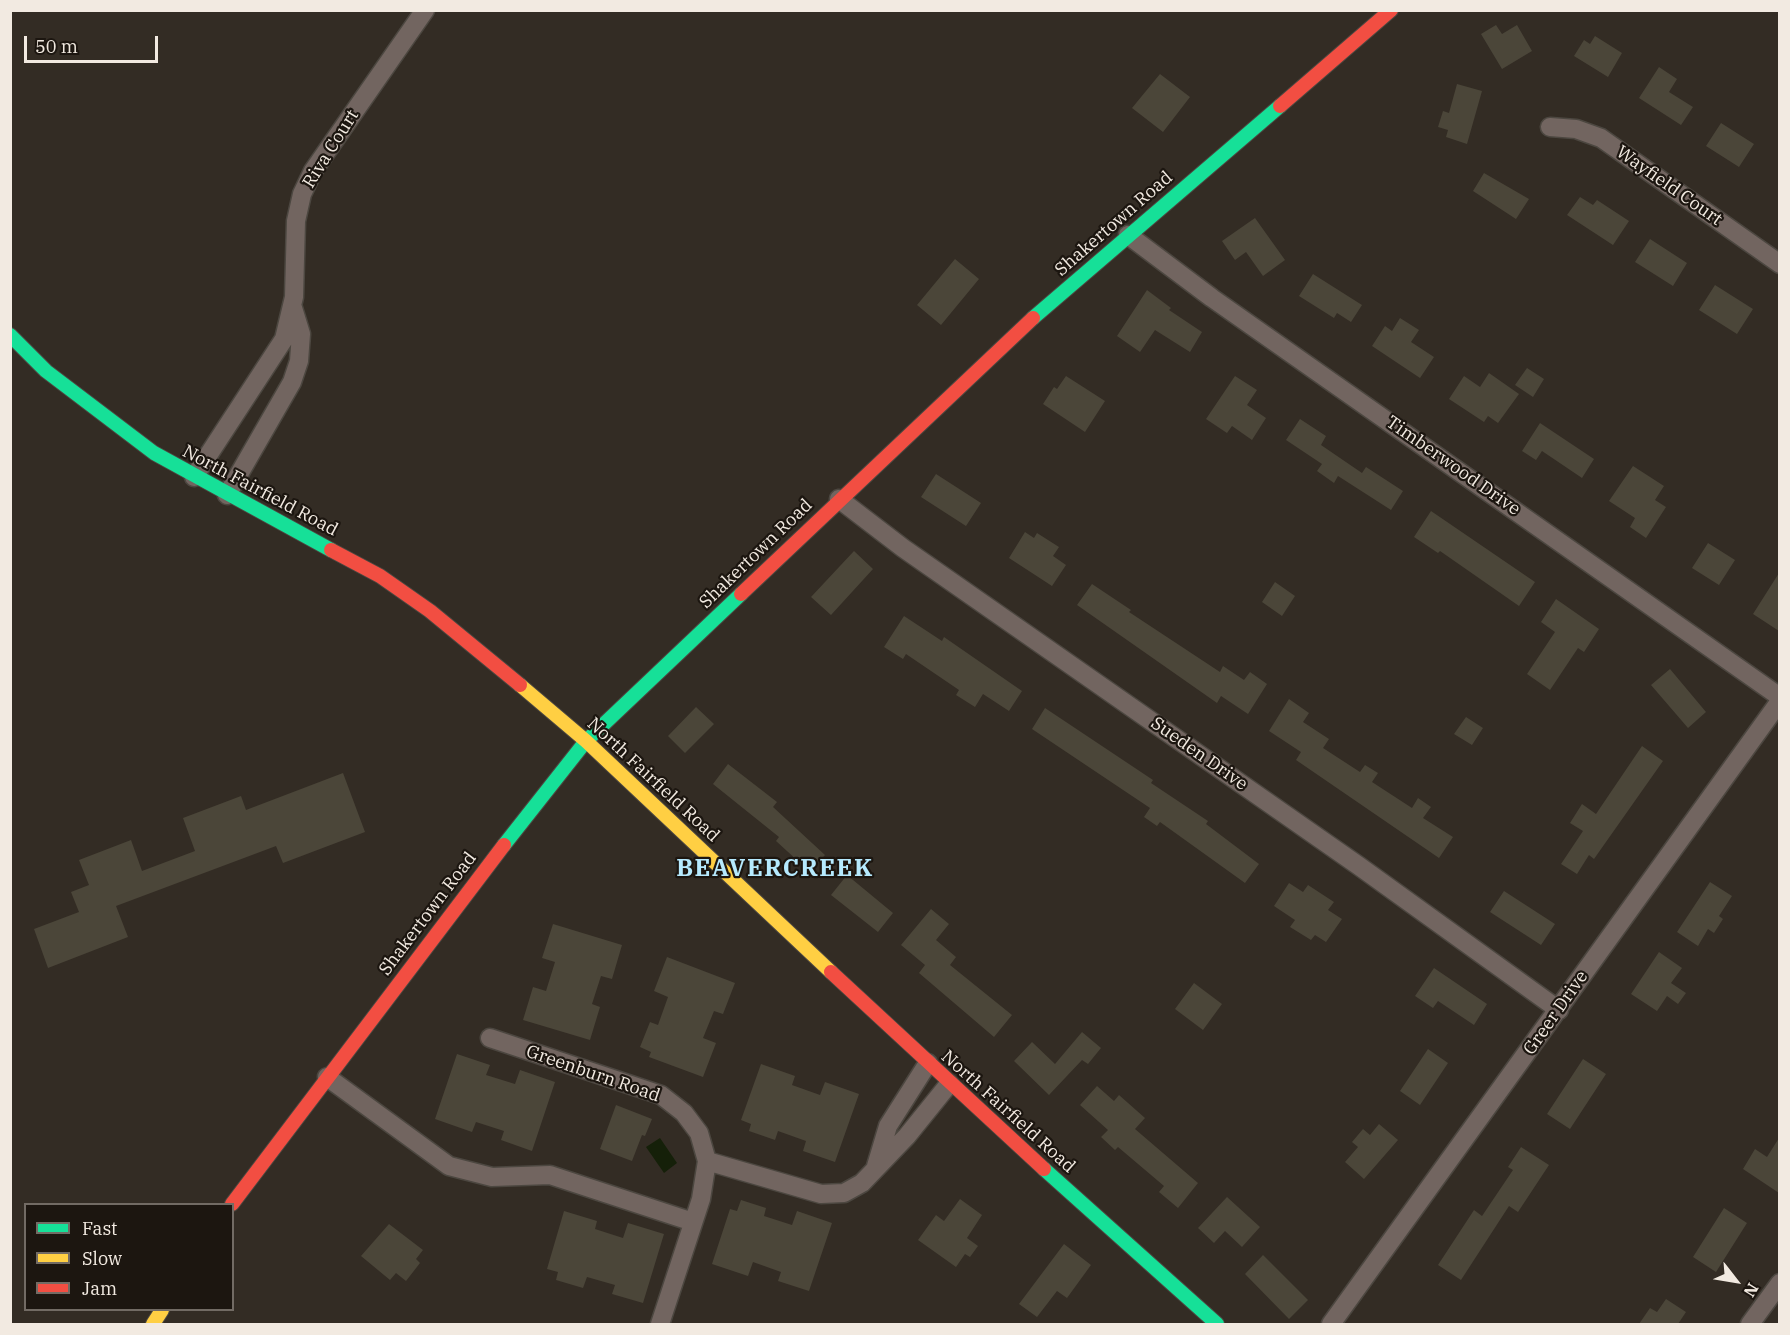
<!DOCTYPE html>
<style>
body{margin:0}
#map{position:relative;width:1790px;height:1335px;overflow:hidden;background:#332c24;font-family:"IBM Plex Serif",serif}
canvas{display:block}
.frame{position:absolute;inset:0;border:12px solid #f2eae1;pointer-events:none}
.legend{position:absolute;left:24px;top:1203px;width:210px;height:108px;box-sizing:border-box;background:#1c1610;border:2px solid #726b64;margin:0;padding:8px 10px;list-style:none;font-size:18px;color:#f2eae1}
.legend li{display:flex;align-items:center;gap:12px;height:30px}
.legend b{width:30px;border:2px solid #726b64}
.north{position:absolute;left:1706px;top:1251px;width:60px;height:60px;-webkit-text-stroke:4px #1c1610;paint-order:stroke;rotate:121deg;font-size:16px;font-weight:700;line-height:24px;text-align:center;color:#f2eae1}
.north::after{content:'';display:block;margin:auto;width:21px;height:27px;background:#f2eae1;clip-path:polygon(50% 0,100% 100%,50% 72%,0 100%)}
.scale{position:absolute;left:24px;top:36px;width:134px;height:27px;box-sizing:border-box;border:3px solid #f2eae1;border-top:0;padding-left:8px;font-size:18px;line-height:21px;white-space:nowrap;color:#f2eae1;-webkit-text-stroke:4px #1c1610;paint-order:stroke}
</style>
<div id="map">
<canvas width="1790" height="1335"></canvas>
<div class="frame"></div>
<ul class="legend">
<li><b style="height:8px;background:#16e098"></b>Fast</li>
<li><b style="height:8px;background:#ffcf43"></b>Slow</li>
<li><b style="height:8px;background:#f24e42"></b>Jam</li>
</ul>
<div class="north">N</div>
<div class="scale">50 m</div>
</div>
<script>
const context = document.querySelector('canvas').getContext('2d');
context.lineJoin = 'round';
function paint(path, color) {
  context.fillStyle = color;
  context.fill(path, 'evenodd');
}
function shape(rows) {
  const path = new Path2D();
  for (const r of rows) {
    path.moveTo(r[0], r[1]);
    for (let i = 2; i < r.length; i += 2) path.lineTo(r[i], r[i + 1]);
  }
  return path;
}
function strokePath(path, color, width, dash) {
  context.strokeStyle = color;
  context.lineWidth = width;
  context.lineCap = dash ? 'butt' : 'round';
  context.setLineDash(dash || []);
  context.stroke(path);
}
function label(font, color, halo, rows, align = 'center') {
  context.font = font + ' "IBM Plex Serif",serif';
  context.lineWidth = 4.5;
  context.setLineDash([]);
  context.textBaseline = 'middle';
  context.strokeStyle = halo;
  context.fillStyle = color;
  for (const [text, x, y, turn = 0] of rows) {
    context.save();
    context.translate(x, y);
    context.rotate((+turn || 0) * Math.PI / 180);
    context.textAlign = isNaN(turn) ? turn : align;
    if (halo) context.strokeText(text, 0, 0);
    context.fillText(text, 0, 0);
    context.restore();
  }
}
paint(shape([
 [660,1138,677,1163,664,1173,646,1147]
]), '#152009');
paint(shape([
 [1496,25,1502,34,1517,25,1532,51,1502,69,1481,34],
 [1595,36,1622,53,1608,77,1574,56,1584,40,1590,44],
 [1659,67,1677,79,1669,92,1693,107,1681,125,1639,98],
 [1160,74,1190,97,1163,132,1132,108],
 [1457,84,1482,91,1467,144,1446,137,1448,130,1438,127,1443,111,1449,113],
 [1721,123,1754,144,1739,167,1706,146],
 [1484,173,1529,199,1516,219,1473,191],
 [1580,197,1593,205,1597,200,1629,221,1613,245,1567,215],
 [1255,218,1285,260,1263,276,1246,252,1235,260,1222,241],
 [1650,239,1687,263,1673,286,1635,262],
 [955,259,979,279,941,325,917,305],
 [1313,274,1362,305,1351,322,1337,313,1334,318,1299,296],
 [1715,285,1753,309,1737,334,1699,310],
 [1147,290,1171,308,1169,310,1202,332,1190,352,1155,330,1140,352,1117,336],
 [1400,318,1419,330,1411,342,1434,357,1420,378,1372,346,1385,326,1392,331],
 [1527,368,1544,379,1533,397,1515,385],
 [1489,373,1519,394,1498,423,1488,416,1484,422,1449,399,1464,376,1480,387],
 [1066,376,1105,401,1085,432,1043,404,1054,387,1057,389],
 [1235,376,1257,390,1247,405,1266,418,1252,440,1232,426,1227,433,1206,419],
 [1300,419,1326,436,1321,445,1362,473,1366,467,1403,491,1391,510,1338,476,1334,483,1317,471,1322,464,1286,440],
 [1540,423,1594,459,1582,478,1542,451,1536,460,1522,451],
 [1633,466,1664,486,1655,500,1666,507,1646,538,1630,527,1635,518,1609,501],
 [936,474,981,503,966,526,921,497],
 [1431,511,1535,582,1519,606,1440,551,1438,553,1414,537],
 [1025,532,1034,538,1037,533,1059,547,1053,556,1066,565,1052,586,1009,558],
 [1708,543,1735,560,1719,585,1692,568],
 [854,551,873,569,831,615,811,597],
 [1779,573,1779,631,1753,614],
 [1275,582,1295,596,1282,616,1262,602],
 [1092,584,1131,610,1129,612,1220,672,1223,666,1244,680,1250,672,1267,684,1248,714,1221,696,1217,703,1077,605],
 [1556,599,1599,629,1584,652,1578,648,1550,690,1527,674,1555,632,1541,622],
 [904,616,942,641,944,637,1022,691,1009,711,983,694,975,707,956,695,959,690,906,654,903,659,884,647],
 [1670,669,1706,712,1688,728,1651,685],
 [1289,699,1309,713,1303,722,1329,739,1323,748,1360,772,1365,765,1378,773,1372,782,1412,808,1418,798,1431,807,1423,818,1453,837,1439,858,1296,760,1301,752,1269,731],
 [696,707,714,724,685,753,668,736],
 [1045,708,1153,780,1151,783,1208,821,1206,824,1259,864,1245,883,1160,822,1157,826,1144,817,1150,808,1032,729],
 [1466,717,1483,728,1472,745,1454,734],
 [1642,746,1663,761,1594,859,1589,855,1577,874,1561,864,1583,831,1570,823,1582,804,1596,814],
 [728,764,777,802,773,807,825,855,810,872,776,841,779,837,713,784],
 [343,773,365,832,283,863,276,846,116,906,128,937,48,968,34,929,79,912,71,892,89,885,79,860,131,840,142,871,195,851,183,818,241,796,246,810],
 [847,875,893,913,878,932,831,895],
 [1710,882,1732,896,1719,916,1723,919,1714,933,1708,929,1698,946,1677,932],
 [1289,883,1303,892,1308,885,1334,902,1328,910,1342,919,1326,942,1315,935,1311,940,1290,927,1295,920,1274,906],
 [1504,891,1555,924,1541,945,1490,912],
 [931,909,949,924,936,940,956,957,950,965,1012,1015,994,1037,919,973,925,965,901,945],
 [553,924,622,945,612,979,601,976,592,1004,600,1007,590,1040,523,1020,533,987,546,991,555,962,542,958],
 [1659,952,1682,968,1671,983,1686,993,1678,1004,1667,996,1657,1011,1631,994],
 [667,957,735,983,723,1014,714,1011,703,1038,716,1043,703,1077,649,1057,651,1052,640,1047,650,1022,658,1025,668,997,654,991],
 [1434,968,1487,1004,1474,1025,1438,1001,1433,1008,1415,996],
 [1194,983,1222,1004,1203,1030,1175,1009],
 [1082,1032,1101,1048,1088,1064,1082,1060,1049,1095,1014,1061,1032,1042,1055,1064],
 [1428,1049,1448,1063,1420,1105,1400,1091],
 [457,1054,490,1065,486,1075,515,1084,520,1070,555,1082,532,1151,501,1140,504,1131,476,1122,472,1132,435,1119],
 [1583,1059,1606,1074,1570,1129,1547,1114],
 [761,1064,795,1076,792,1085,820,1095,825,1082,859,1094,835,1162,803,1151,806,1141,778,1131,775,1140,749,1131,751,1124,741,1120],
 [1097,1086,1114,1101,1119,1095,1145,1118,1135,1129,1198,1183,1178,1208,1159,1192,1164,1186,1118,1147,1115,1150,1101,1137,1108,1130,1080,1105],
 [616,1105,652,1119,645,1136,642,1135,632,1161,600,1149],
 [1379,1124,1398,1140,1364,1179,1345,1162,1358,1147,1352,1142,1363,1129,1370,1135],
 [1779,1138,1779,1193,1743,1169,1755,1149,1767,1157],
 [1521,1147,1549,1165,1518,1212,1509,1206,1461,1280,1438,1265,1474,1210,1482,1216,1513,1170,1508,1167],
 [1227,1197,1260,1227,1242,1247,1225,1231,1214,1243,1198,1228],
 [960,1199,982,1215,967,1238,978,1246,970,1257,965,1254,956,1267,918,1240,936,1215,944,1221],
 [741,1200,766,1208,764,1216,792,1225,797,1211,832,1223,809,1291,778,1281,781,1272,753,1262,748,1276,712,1264,730,1209,737,1211],
 [1724,1208,1747,1223,1716,1272,1693,1257],
 [564,1211,597,1221,595,1229,623,1238,628,1223,664,1234,643,1303,612,1294,615,1285,587,1277,583,1288,556,1280,558,1272,547,1269],
 [389,1224,423,1250,416,1259,420,1263,406,1281,396,1273,390,1280,361,1256],
 [1064,1244,1091,1265,1067,1298,1057,1291,1037,1317,1019,1304],
 [1263,1255,1308,1300,1289,1319,1245,1274],
 [1666,1299,1686,1312,1678,1324,1639,1324,1650,1308,1657,1312]
]), '#4b4639');
const street = shape([
 [1550,127,1576,129,1601,138,1780,264],
 [1128,235,1212,298,1780,697],
 [194,477,284,339,294,297,296,221,302,194,313,171,425,10],
 [227,495,292,382,299,361,301,334,293,308],
 [839,499,903,548,1359,866,1559,1010],
 [490,1038,661,1095,684,1113,699,1133,707,1161,701,1199,660,1324],
 [327,1077,449,1166,492,1177,550,1175,693,1222],
 [707,1161,821,1194,844,1193,862,1183,907,1136,949,1084],
 [876,1166,888,1126,928,1063],
 [1331,1324,1780,701],
 [1750,1324,1780,1283]
]);
const fast = shape([
 [1033,318,1280,106],
 [10,335,46,371,154,453,331,550],
 [504,845,586,741,741,594],
 [1044,1169,1217,1324]
]);
const slow = shape([
 [520,685,586,741,831,972],
 [153,1324,162,1310]
]);
const jam = shape([
 [1280,106,1391,10],
 [331,550,380,576,430,611,520,685],
 [741,594,1033,318],
 [831,972,1044,1169],
 [232,1204,504,845]
]);
strokePath(street, '#4c4740', 21);
strokePath(fast, '#4c4740', 16);
strokePath(slow, '#4c4740', 16);
strokePath(jam, '#4c4740', 16);
strokePath(street, '#726560', 18);
strokePath(fast, '#16e098', 14);
strokePath(slow, '#ffcf43', 14);
strokePath(jam, '#f24e42', 14);
label('18px', '#f2eae1', '#1c1610', [
 ["Riva Court",331,149,-58],
 ["Wayfield Court",1669,186,35],
 ["Shakertown Road",1114,224,-41],
 ["Timberwood Drive",1453,466,35],
 ["North Fairfield Road",260,491,28],
 ["Shakertown Road",756,554,-44],
 ["Sueden Drive",1199,754,35],
 ["North Fairfield Road",653,780,43],
 ["Shakertown Road",428,914,-53],
 ["Greer Drive",1556,1013,-55],
 ["Greenburn Road",593,1074,19],
 ["North Fairfield Road",1008,1112,42]
]);
context.letterSpacing = '1.5px';
label('bold 24px', '#b6eafe', '#1c1610', [
 ["BEAVERCREEK",775,869]
]);
context.letterSpacing = '0px';
</script>
